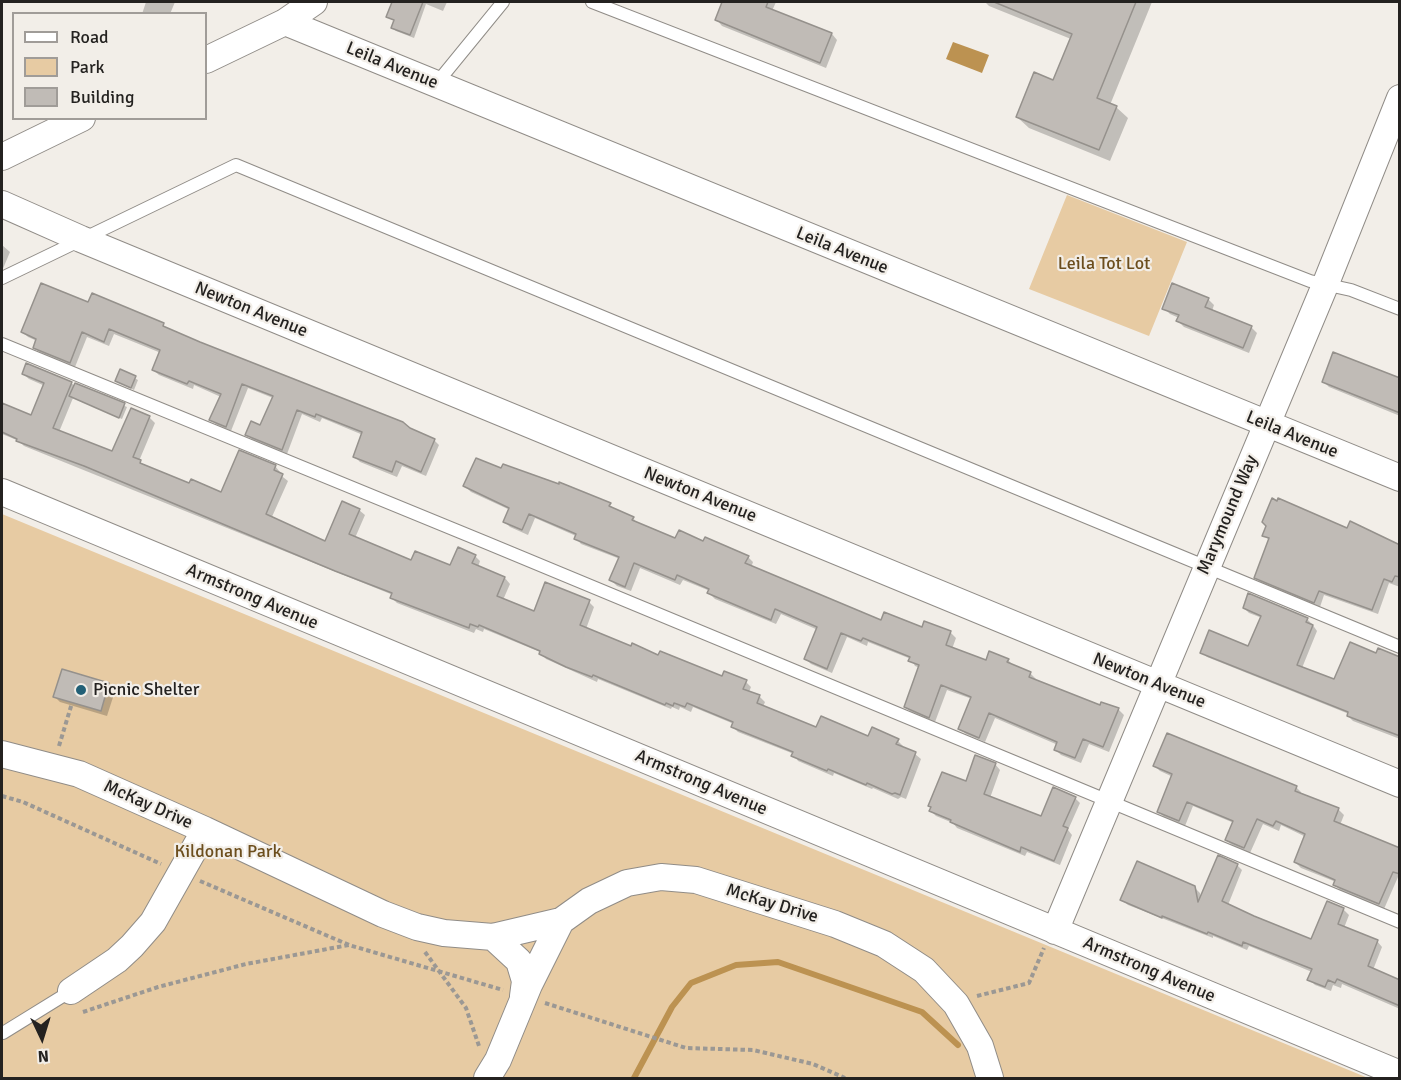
<!DOCTYPE html>
<style>
body{margin:0}
#map{position:relative;width:1401px;height:1080px;overflow:hidden;background:#f2eee8;font-family:Signika,sans-serif}
canvas{display:block}
.frame{position:absolute;inset:0;border:3px solid #242220;pointer-events:none}
.legend{position:absolute;left:12px;top:12px;width:195px;height:108px;box-sizing:border-box;background:#f2eee8;border:2px solid #a09c98;margin:0;padding:8px 10px;list-style:none;font-size:18px;color:#242220}
.legend li{display:flex;align-items:center;gap:12px;height:30px}
.legend b{width:30px;border:2px solid #a09c98}
.north{position:absolute;left:12px;top:1008px;width:60px;height:60px;-webkit-text-stroke:4px #f2eee8;paint-order:stroke;rotate:176deg;font-size:16px;font-weight:700;line-height:24px;text-align:center;color:#242220}
.north::after{content:'';display:block;margin:auto;width:21px;height:27px;background:#242220;clip-path:polygon(50% 0,100% 100%,50% 72%,0 100%)}
</style>
<div id="map">
<canvas width="1401" height="1080"></canvas>
<div class="frame"></div>
<ul class="legend">
<li><b style="height:8px;background:#fff"></b>Road</li>
<li><b style="height:16px;background:#e7cba3"></b>Park</li>
<li><b style="height:16px;background:#c0bbb6"></b>Building</li>
</ul>
<div class="north">N</div>
</div>
<script>
const context = document.querySelector('canvas').getContext('2d');
context.lineJoin = 'round';
function paint(path, color) {
  context.fillStyle = color;
  context.fill(path, 'evenodd');
}
function shape(rows) {
  const path = new Path2D();
  for (const r of rows) {
    path.moveTo(r[0], r[1]);
    for (let i = 2; i < r.length; i += 2) path.lineTo(r[i], r[i + 1]);
  }
  return path;
}
function strokePath(path, color, width, dash) {
  context.strokeStyle = color;
  context.lineWidth = width;
  context.lineCap = dash ? 'butt' : 'round';
  context.setLineDash(dash || []);
  context.stroke(path);
}
function label(font, color, halo, rows, align = 'center') {
  context.font = font + ' Signika,sans-serif';
  context.lineWidth = 4.5;
  context.setLineDash([]);
  context.textBaseline = 'middle';
  context.strokeStyle = halo;
  context.fillStyle = color;
  for (const [text, x, y, turn = 0] of rows) {
    context.save();
    context.translate(x, y);
    context.rotate((+turn || 0) * Math.PI / 180);
    context.textAlign = isNaN(turn) ? turn : align;
    if (halo) context.strokeText(text, 0, 0);
    context.fillText(text, 0, 0);
    context.restore();
  }
}
paint(shape([
 [1067,195,1187,242,1149,336,1029,289],
 [2,514,1368,1078,2,1078]
]), '#e7cba3');
paint(shape([
 [953,42,989,55,982,73,946,59]
]), '#bc9251');
paint(shape([
 [146,2,175,2,170,14,142,14],
 [394,2,447,2,443,11,426,4,414,38,396,31,393,28,395,21,388,17],
 [724,2,776,2,772,11,832,34,837,40,826,68,722,26,717,20],
 [985,2,1152,2,1110,105,1116,107,1128,118,1110,161,1029,128,1017,117,1054,82,1071,39,989,6],
 [2,245,10,252,2,271],
 [1208,299,1214,305,1212,311,1251,327,1257,333,1249,353,1184,327,1178,321,1179,318,1170,314,1164,308],
 [88,304,163,325,169,330,434,440,439,445,426,476,402,466,397,477,360,462,354,456,363,435,322,418,320,422,302,414,287,454,253,440,247,435,261,427,273,398,248,388,231,431,217,425,211,420,221,397,194,385,193,389,159,375,153,370,161,353,114,334,109,346,87,337,75,367,40,353,34,347,37,341,28,337,23,332],
 [121,371,138,380,134,390,117,381],
 [23,374,71,383,75,386,127,407,122,419,73,398,59,432,113,453,149,417,155,423,139,461,145,466,190,485,222,494,275,466,280,472,279,474,288,481,271,519,326,543,359,510,365,515,355,538,412,562,451,567,475,556,480,561,478,567,505,578,510,584,503,600,534,613,589,602,594,607,586,629,659,657,723,678,746,682,751,687,749,692,759,696,765,702,763,707,817,729,898,741,903,746,902,748,915,754,921,759,906,799,901,797,898,799,873,788,872,789,834,773,833,776,798,761,794,754,738,732,733,727,734,724,693,707,691,712,680,707,679,710,672,707,671,709,598,679,597,682,546,659,540,652,484,629,483,632,476,629,474,633,397,603,392,598,393,595,24,446,19,441,2,434,2,405,32,416,45,386,29,379],
 [1323,381,1400,381,1400,416,1329,387],
 [502,470,610,505,616,511,633,518,638,524,676,540,704,543,748,557,753,562,751,568,882,622,922,629,925,623,951,633,956,638,952,649,986,662,1008,660,1014,666,1030,673,1036,679,1035,681,1101,707,1118,709,1124,715,1109,752,1089,744,1081,763,1061,755,1056,750,1058,745,995,718,985,742,966,734,960,729,972,699,947,690,935,722,911,712,905,707,920,668,915,666,911,659,868,642,867,646,847,637,832,673,811,664,806,659,818,630,781,614,776,624,715,599,709,593,710,591,683,580,680,585,640,568,631,591,617,586,611,580,620,559,581,544,576,538,576,536,535,518,528,535,510,527,505,522,510,510,471,492,465,486],
 [1348,530,1400,547,1400,587,1389,583,1378,614,1324,595,1320,607,1261,583,1256,577,1270,541,1264,535],
 [1244,608,1307,619,1312,624,1317,631,1302,668,1335,681,1400,688,1400,739,1353,721,1348,716,1349,714,1207,657,1202,652,1249,648,1262,618,1249,613],
 [63,671,109,685,115,691,107,716,60,702,55,697],
 [995,764,1000,770,990,798,1041,818,1075,798,1080,803,1068,830,1072,835,1060,865,1027,852,1025,856,957,828,953,823,936,816,931,811],
 [1155,766,1296,787,1301,792,1301,795,1338,809,1344,815,1340,825,1400,850,1400,878,1398,877,1384,909,1340,890,1335,885,1336,882,1301,868,1295,862,1306,837,1281,825,1279,831,1263,824,1250,853,1232,845,1226,840,1234,823,1193,806,1185,826,1164,817,1159,812,1173,777,1160,771],
 [1237,865,1242,870,1228,905,1312,941,1343,909,1349,915,1344,928,1377,941,1382,947,1373,970,1400,981,1400,1009,1342,984,1341,988,1333,985,1331,991,1315,985,1309,979,1312,972,1249,946,1247,950,1213,936,1213,938,1128,905,1122,900,1194,887,1200,893,1201,899]
]), '#0003');
strokePath(shape([
 [634,1078,672,1007,691,983,736,965,778,962,922,1012,958,1045]
]), '#bc9251', 6);
const building = shape([
 [392,2,423,2,410,35,391,28,394,20,386,17,392,2],
 [722,2,768,2,766,7,832,33,820,63,715,20,722,2],
 [994,2,1136,2,1097,98,1117,106,1099,150,1016,117,1034,72,1053,80,1072,34,994,2],
 [41,283,88,302,92,293,164,323,163,326,200,342,403,422,410,428,435,439,421,472,396,461,392,472,353,457,362,432,316,414,315,417,297,410,282,450,245,435,251,421,260,425,273,396,242,384,226,427,209,420,221,394,189,381,187,384,152,370,160,350,109,329,104,342,82,332,70,363,33,348,36,339,21,332,41,283],
 [1172,283,1209,298,1205,307,1252,326,1243,348,1176,321,1179,315,1162,309,1172,283],
 [1333,352,1400,378,1400,413,1322,382,1333,352],
 [26,363,72,382,53,428,112,451,131,408,150,416,133,457,141,460,140,463,189,483,191,479,221,492,239,450,276,465,274,470,283,474,266,514,325,541,342,501,360,509,349,534,411,560,415,551,450,565,458,547,476,555,472,563,505,577,497,596,534,611,545,582,590,600,580,625,631,646,632,643,658,655,660,651,722,676,724,671,747,680,743,689,760,695,757,703,816,727,821,716,868,736,872,727,899,739,896,744,916,752,900,795,895,793,892,794,867,783,866,785,828,769,827,771,791,756,793,752,731,727,733,722,687,703,685,707,674,703,673,706,666,703,665,705,593,675,592,677,566,667,539,654,540,651,479,625,478,627,470,624,469,628,390,598,392,593,335,571,84,466,16,441,17,439,2,432,2,403,31,415,44,383,22,374,26,363],
 [120,369,136,376,131,388,115,381,120,369],
 [75,383,125,403,119,418,69,396,75,383],
 [476,458,501,468,503,464,559,484,559,482,611,503,609,506,634,517,632,520,675,538,679,530,703,541,705,537,749,556,745,563,881,620,884,612,922,627,924,621,951,631,946,645,986,660,989,651,1009,659,1007,662,1031,672,1029,677,1100,705,1101,702,1119,708,1103,747,1083,739,1075,758,1054,750,1057,742,989,713,979,738,958,729,971,697,941,685,929,718,904,707,919,665,908,661,910,657,863,638,861,641,841,633,827,669,804,659,817,627,775,609,771,620,707,593,709,589,677,575,675,580,634,563,625,587,609,580,619,557,574,539,576,534,529,514,522,530,503,522,509,508,463,486,476,458],
 [1272,498,1277,501,1278,498,1347,528,1350,521,1400,545,1400,577,1395,576,1392,582,1384,579,1372,610,1319,591,1314,603,1254,578,1269,538,1262,536,1266,526,1262,522,1272,498],
 [1248,593,1308,618,1306,622,1313,625,1297,665,1334,679,1350,642,1376,653,1378,648,1400,657,1400,736,1347,716,1348,712,1200,653,1209,630,1248,646,1261,616,1243,608,1248,593],
 [62,669,109,683,101,711,53,697,62,669],
 [1167,733,1297,786,1295,791,1339,808,1334,821,1400,848,1400,874,1393,872,1379,904,1333,885,1335,880,1294,862,1305,834,1276,821,1273,826,1257,819,1244,848,1225,840,1233,821,1187,802,1179,821,1157,812,1172,774,1153,766,1167,733],
 [975,755,996,763,984,794,1041,816,1053,787,1076,797,1063,826,1068,828,1054,861,1021,847,1020,852,950,822,951,820,929,811,931,807,928,806,942,772,966,781,975,755],
 [1218,855,1238,864,1222,901,1254,916,1311,939,1327,901,1344,908,1338,924,1378,940,1368,966,1400,980,1400,1006,1337,979,1335,983,1328,980,1325,987,1307,980,1312,969,1243,942,1242,946,1208,932,1207,934,1162,916,1162,918,1120,900,1137,861,1195,886,1198,902,1218,855]
]);
paint(building, '#c0bbb6');
strokePath(building, '#95918c', 1.5);
const service = shape([
 [592,2,1310,281,1351,290,1400,309],
 [436,84,503,2],
 [2,278,236,165,1400,647],
 [2,344,487,543,1400,922],
 [3,1033,71,991]
]);
const minor = shape([
 [285,22,1400,478],
 [206,60,285,22,314,2],
 [2,157,82,118],
 [2,204,81,239,1400,784],
 [2,492,1400,1074],
 [2,754,79,774,205,830,383,914,417,927,444,933,493,937,561,921,589,901,627,883,661,877,696,880,835,924,884,944,924,970,956,1004,980,1046,990,1078],
 [1055,931,1326,283,1400,98],
 [493,937,519,961,525,981,523,996],
 [71,991,117,960,132,946,153,922,205,830],
 [487,1078,498,1060,529,985,561,921]
]);
strokePath(service, '#908c87', 14);
strokePath(minor, '#908c87', 28);
strokePath(shape([
 [59,746,72,703],
 [2,796,23,802,161,864],
 [200,881,349,945,503,990],
 [425,952,466,1008,479,1046],
 [977,996,1029,983,1044,948],
 [545,1003,686,1048,753,1050,813,1064,845,1078],
 [83,1012,158,987,246,964,349,945]
]), '#9b9894', 4, [4.5, 3]);
strokePath(service, '#fff', 12);
strokePath(minor, '#fff', 26);
for (const [x, y, r, color] of [
 [81,690,6,"#226077"]
]) {
  const dot = new Path2D();
  dot.arc(x, y, r, 0, 2 * Math.PI);
  context.fillStyle = color;
  context.fill(dot);
  strokePath(dot, '#f2eee8', 2);
}
label('18px', '#242220', '#f2eee8', [
 ["Leila Avenue",392,66,22],
 ["Leila Avenue",842,251,22],
 ["Newton Avenue",251,310,22],
 ["Leila Avenue",1292,435,22],
 ["Newton Avenue",700,495,22],
 ["Marymound Way",1228,515,-67],
 ["Armstrong Avenue",252,597,23],
 ["Newton Avenue",1149,681,22],
 ["Armstrong Avenue",701,783,23],
 ["McKay Drive",148,805,24],
 ["McKay Drive",772,904,17],
 ["Armstrong Avenue",1149,970,23]
]);
label('18px', '#6c4e1d', '#f2eee8', [
 ["Leila Tot Lot",1104,264],
 ["Kildonan Park",228,852]
]);
label('18px', '#242220', '#f2eee8', [
 ["Picnic Shelter",93,690]
], 'left');
</script>
